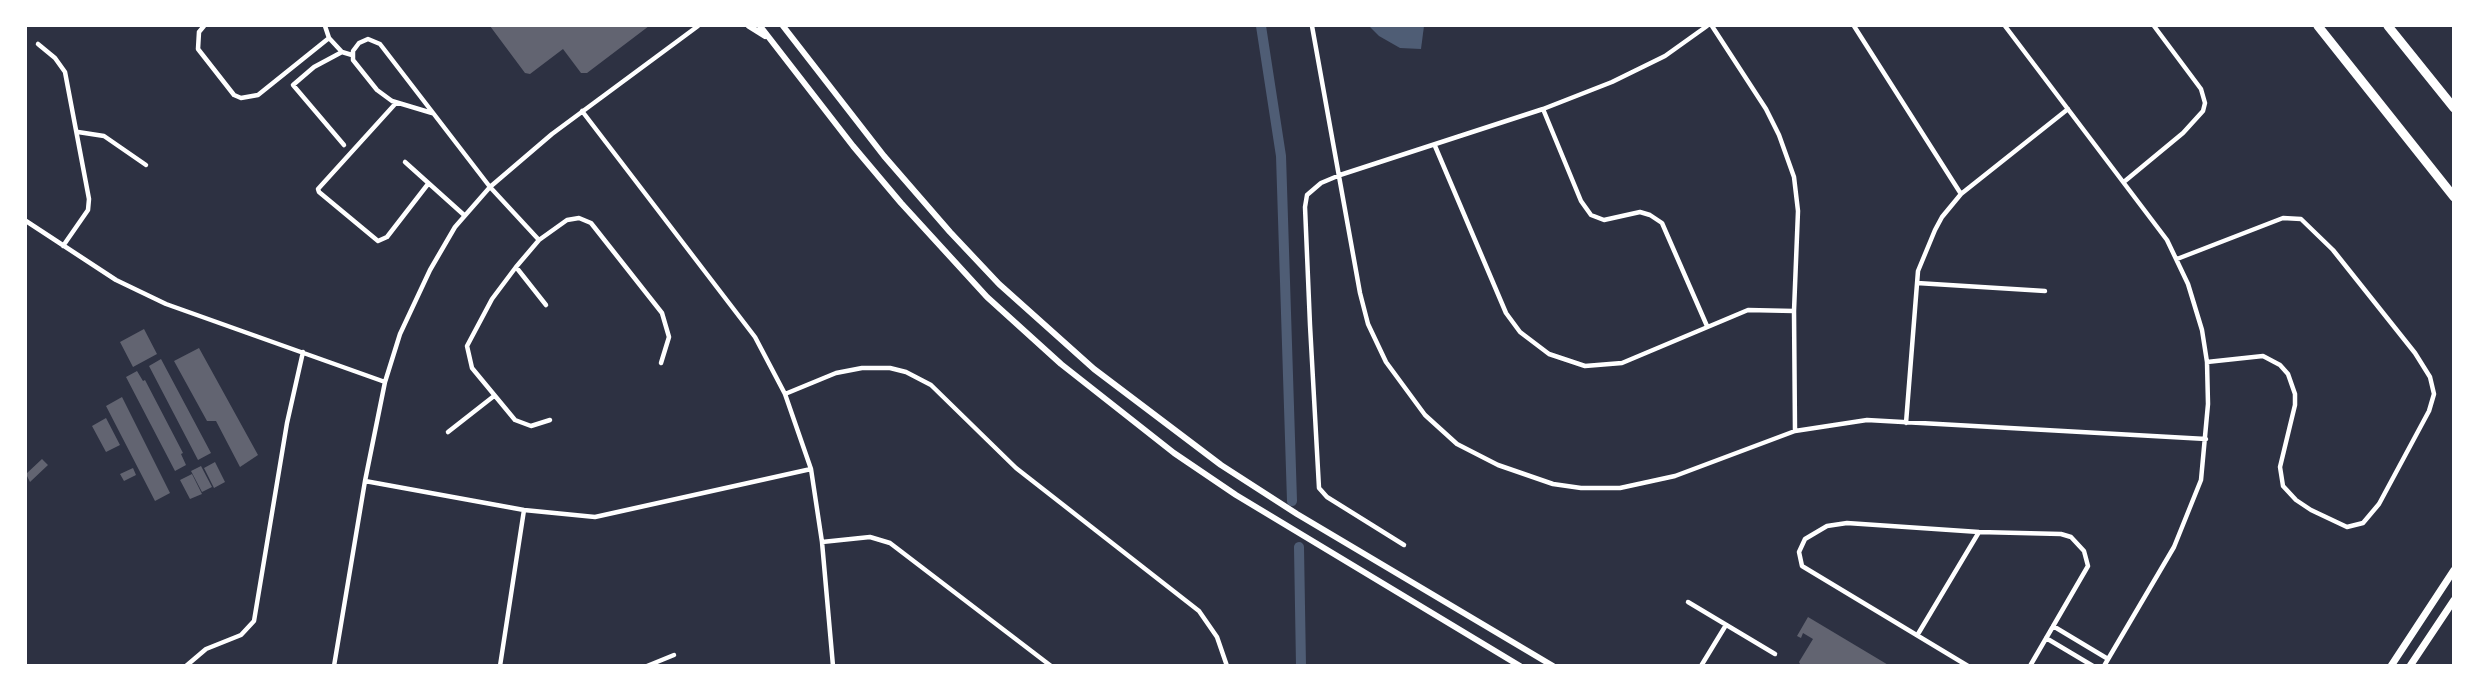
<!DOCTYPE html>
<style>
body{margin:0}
#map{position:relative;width:2479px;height:691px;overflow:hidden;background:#2d3142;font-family:"Source Serif 4",serif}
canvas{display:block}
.frame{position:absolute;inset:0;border:27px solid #fff;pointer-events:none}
</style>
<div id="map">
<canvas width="2479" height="691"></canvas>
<div class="frame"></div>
</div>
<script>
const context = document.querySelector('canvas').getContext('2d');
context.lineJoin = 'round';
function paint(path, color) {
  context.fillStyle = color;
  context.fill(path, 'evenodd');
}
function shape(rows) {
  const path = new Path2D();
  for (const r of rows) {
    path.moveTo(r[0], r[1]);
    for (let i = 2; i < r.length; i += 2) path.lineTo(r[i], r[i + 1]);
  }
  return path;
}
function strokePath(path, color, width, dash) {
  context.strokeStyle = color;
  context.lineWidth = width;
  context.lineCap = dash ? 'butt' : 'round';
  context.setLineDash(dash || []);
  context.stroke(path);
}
paint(shape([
 [1369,26,1424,26,1421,49,1400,48,1379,36]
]), '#4f5d75');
strokePath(shape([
 [1261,26,1281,156,1292,501],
 [1299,547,1301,666]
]), '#4f5d75', 10);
paint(shape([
 [490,26,649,26,587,73,581,73,563,49,530,74,525,73],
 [144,329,157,354,133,367,120,342],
 [199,348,258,455,240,467,216,421,207,421,174,361],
 [161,359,211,453,198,460,149,366],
 [137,371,143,381,145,380,183,453,181,454,186,465,175,471,126,377],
 [122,397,170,493,155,501,106,406],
 [106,418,120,445,106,452,92,426],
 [42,459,48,465,30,482,26,474],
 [215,462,225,482,214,488,204,468],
 [201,466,212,487,202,492,191,471],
 [133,468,136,475,124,481,120,474],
 [192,474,202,494,190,499,180,480],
 [1808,617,1890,666,1801,666,1799,662,1813,639,1803,633,1801,638,1797,636]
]), '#626471');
strokePath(shape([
 [204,26,199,32,198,49,234,95,241,98,258,95,329,38],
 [325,26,329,38,342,52,352,55],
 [1312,26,1360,293,1368,324,1386,362,1425,415,1457,444,1498,465,1553,484,1581,488,1620,488,1675,476,1795,431,1867,420,2206,439],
 [1712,26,1766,109,1779,135,1794,177,1798,211,1794,311,1795,431],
 [1854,26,1961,194],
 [2005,26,2167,240,2188,284,2202,330,2207,362,2208,404,2201,480,2174,547,2104,666],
 [38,44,55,58,65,72,89,199,88,210,63,246],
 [342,52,314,67,293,85,344,145],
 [396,103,318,189,319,192,378,241,387,237,428,184],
 [1543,109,1581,201,1591,215,1604,220,1640,212,1650,215,1662,223,1707,326],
 [582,111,755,337,785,394,811,469,822,542,833,666],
 [432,113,392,101,377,90,353,60,353,51,359,43,368,39,380,44,490,187,539,240],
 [78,132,104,136,146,165],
 [1435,146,1506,313,1520,332,1549,354,1585,366,1622,363,1748,310,1794,311],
 [405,162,464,215],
 [2125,181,2183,133,2203,111,2205,103,2201,89,2154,26],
 [26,221,116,280,166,304,385,382],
 [2177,259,2283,218,2301,219,2333,250,2415,353,2430,377,2434,394,2429,411,2379,504,2363,523,2347,527,2311,510,2296,500,2283,486,2280,467,2295,405,2295,394,2288,374,2280,365,2263,356,2207,362],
 [516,267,546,305],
 [1917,283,2045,291],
 [785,394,836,373,862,368,890,368,906,372,931,385,1016,468,1199,611,1217,637,1227,666],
 [550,420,531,426,515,420,472,368,467,346,492,299,516,267,539,240,567,220,579,218,591,223,662,313,669,337,661,363],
 [1906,423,1918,271,1935,230,1942,217,1961,194,2068,109],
 [448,432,494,396],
 [365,481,524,510,595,517,811,469],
 [822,542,870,537,890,543,1051,666],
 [1404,545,1327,497,1319,488,1310,325,1305,207,1307,195,1321,183,1340,175,1543,109,1612,82,1665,56,1707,26],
 [1688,602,1775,654],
 [2053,626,2108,659],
 [1918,634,1979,532],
 [2046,638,2093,666],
 [186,666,206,649,241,635,254,621,287,423,303,352],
 [334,666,365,481,385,382,400,334,430,270,455,227,490,187,552,134,698,26],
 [500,666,524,510],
 [647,666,674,655],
 [1701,666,1726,625],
 [1968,666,1802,566,1799,552,1805,539,1827,526,1847,523,1979,532,2061,534,2071,537,2084,551,2088,566,2030,666]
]), '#fff', 4.5);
strokePath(shape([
 [749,26,765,36],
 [760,26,853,146,901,203,987,297,1061,364,1174,453,1236,495,1520,666],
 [783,26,884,156,950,232,999,284,1094,369,1221,465,1297,514,1553,666]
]), '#fff', 6);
strokePath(shape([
 [2391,666,2454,570],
 [2410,666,2454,600]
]), '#fff', 7);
strokePath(shape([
 [2318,26,2454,197],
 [2388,26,2454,108]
]), '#fff', 9);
</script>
